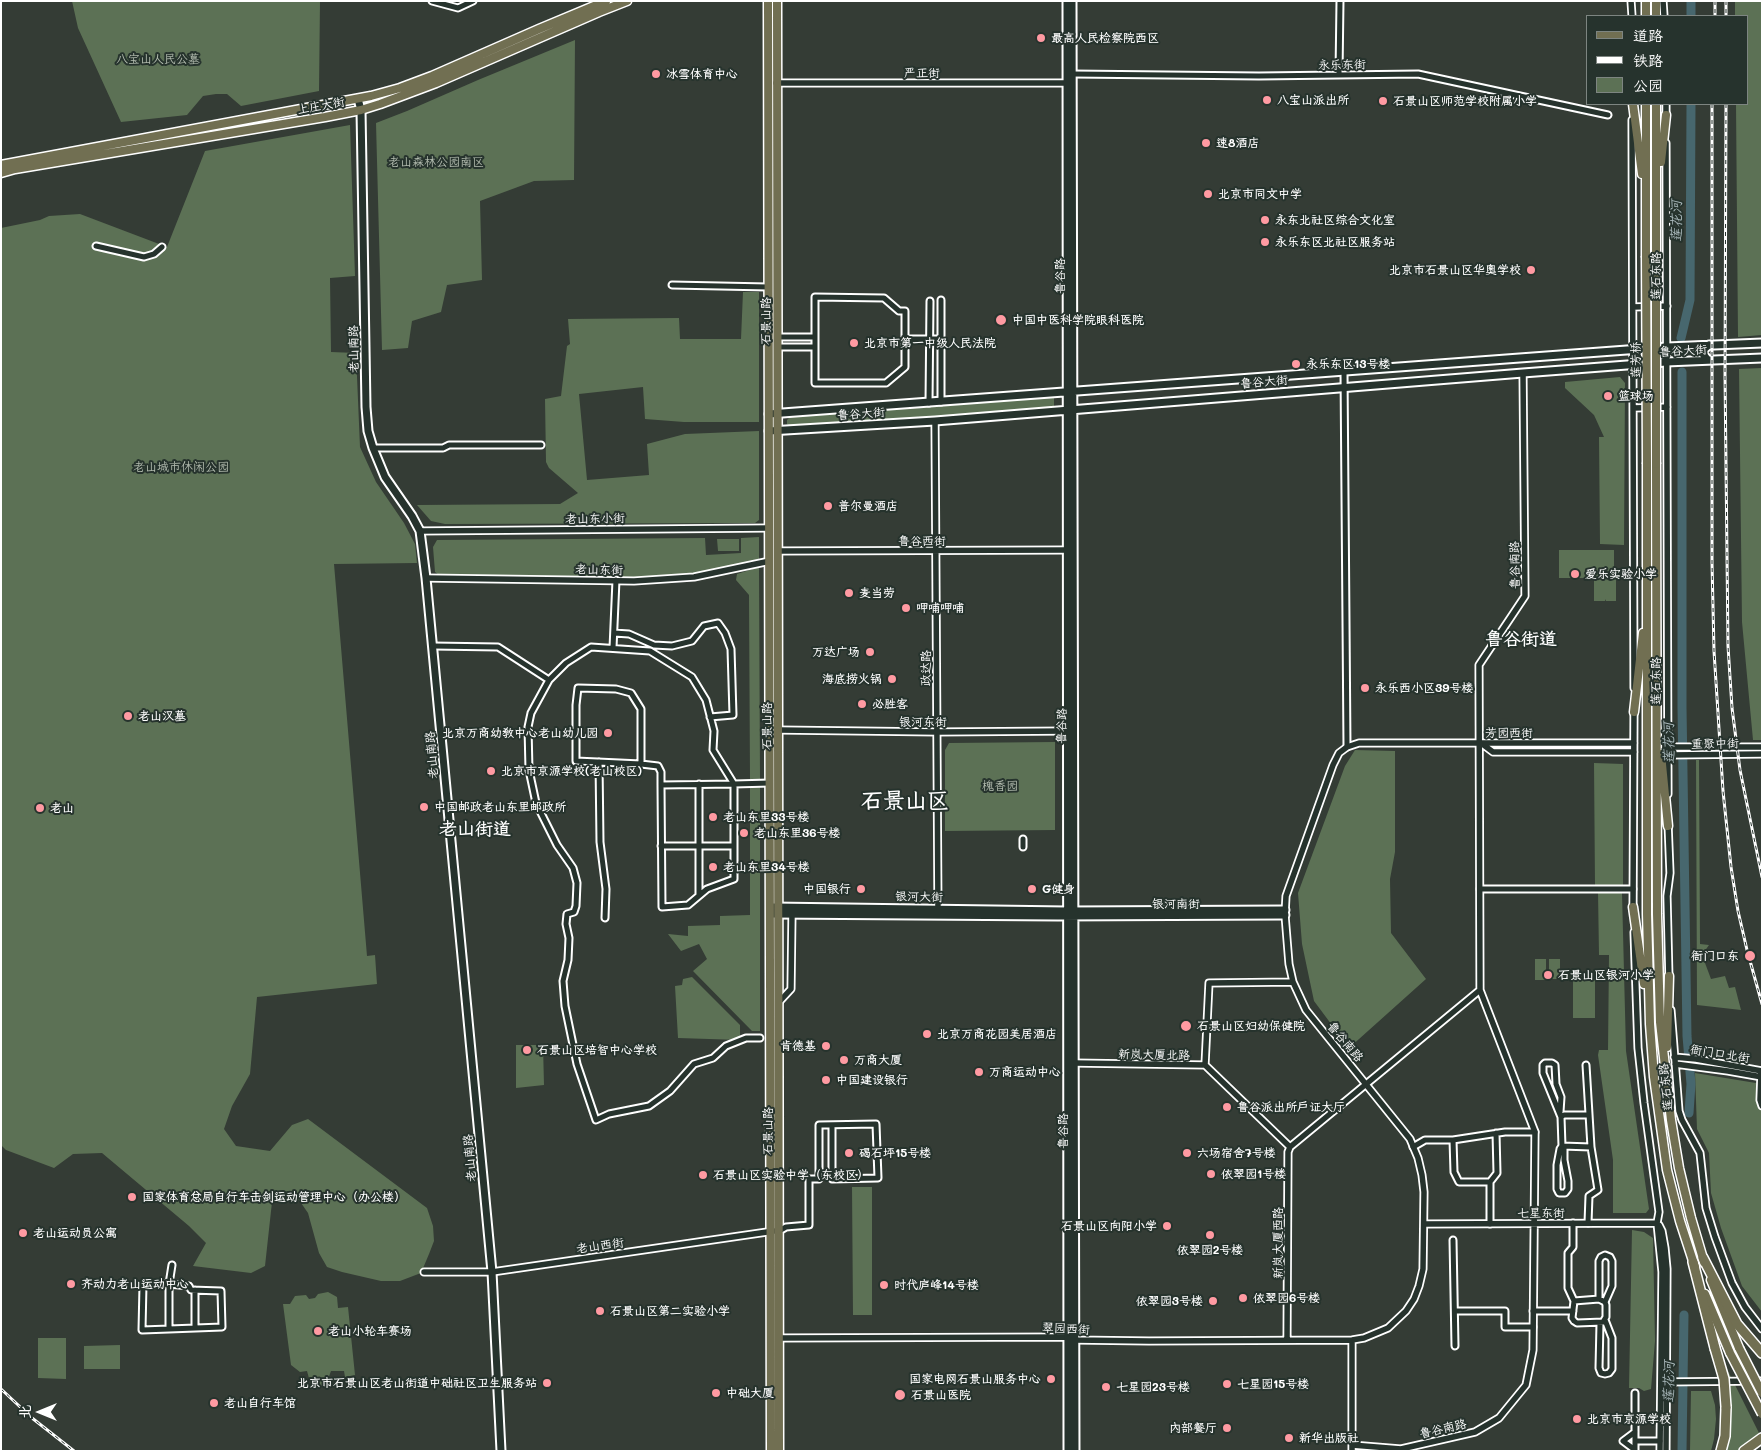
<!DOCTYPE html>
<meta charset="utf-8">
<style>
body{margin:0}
#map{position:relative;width:1763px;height:1452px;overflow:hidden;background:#343c35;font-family:Mali,"LXGW WenKai TC",sans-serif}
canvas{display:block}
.frame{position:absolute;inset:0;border:2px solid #fff;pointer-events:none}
.legend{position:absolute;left:1586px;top:15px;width:162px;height:90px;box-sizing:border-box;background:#26332d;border:1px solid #7d8581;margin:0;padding:6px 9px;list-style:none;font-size:15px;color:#fff}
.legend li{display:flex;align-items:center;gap:10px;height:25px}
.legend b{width:25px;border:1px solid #7d8581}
.north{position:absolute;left:15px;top:1387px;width:50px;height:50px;-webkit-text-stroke:4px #26332d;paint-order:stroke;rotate:270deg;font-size:14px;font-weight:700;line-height:20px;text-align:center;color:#fff}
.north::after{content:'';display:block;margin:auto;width:18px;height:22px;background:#fff;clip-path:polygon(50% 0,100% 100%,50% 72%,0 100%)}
</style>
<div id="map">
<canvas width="1763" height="1452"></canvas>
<div class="frame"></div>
<ul class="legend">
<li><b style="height:6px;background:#716f52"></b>道路</li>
<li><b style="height:6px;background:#fff"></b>铁路</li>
<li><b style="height:14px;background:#5c7155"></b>公园</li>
</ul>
<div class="north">北</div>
</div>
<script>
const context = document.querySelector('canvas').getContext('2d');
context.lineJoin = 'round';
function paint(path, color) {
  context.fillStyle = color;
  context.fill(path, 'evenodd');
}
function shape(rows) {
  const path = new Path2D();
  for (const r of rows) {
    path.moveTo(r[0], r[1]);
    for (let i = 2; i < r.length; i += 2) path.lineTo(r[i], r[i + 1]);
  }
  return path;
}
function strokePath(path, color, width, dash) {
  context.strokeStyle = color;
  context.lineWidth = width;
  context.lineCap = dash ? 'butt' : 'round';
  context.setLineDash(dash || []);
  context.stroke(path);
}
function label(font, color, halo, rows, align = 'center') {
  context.font = font + ' Mali,"LXGW WenKai TC",sans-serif';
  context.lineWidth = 4;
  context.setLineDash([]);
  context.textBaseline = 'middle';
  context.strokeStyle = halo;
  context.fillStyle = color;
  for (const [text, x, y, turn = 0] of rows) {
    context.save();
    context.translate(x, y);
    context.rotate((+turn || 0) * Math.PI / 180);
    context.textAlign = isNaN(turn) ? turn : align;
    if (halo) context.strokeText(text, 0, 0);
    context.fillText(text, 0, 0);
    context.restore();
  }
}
paint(shape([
 [72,1,320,1,319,91,241,106,227,94,216,94,203,96,187,115,121,122,78,28],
 [1735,1,1762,1,1762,335,1738,337,1736,104,1747,104,1747,16,1735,16],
 [575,40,574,180,534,181,480,201,482,280,447,285,441,312,412,321,408,348,382,350,376,123,407,111,478,80],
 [350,125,355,276,330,278,331,352,356,353,360,447,376,482,404,523,415,544,417,563,334,564,367,956,375,955,377,984,257,997,250,1074,232,1106,224,1129,236,1146,270,1151,292,1125,308,1119,427,1208,433,1226,434,1241,429,1254,421,1273,400,1281,381,1281,342,1272,327,1267,319,1253,308,1213,299,1200,291,1195,272,1202,265,1266,251,1273,193,1266,206,1243,189,1226,102,1153,73,1154,54,1168,6,1150,1,1145,1,228,40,220,49,216,80,214,167,247,205,151],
 [743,292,759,292,759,422,684,422,645,419,643,387,579,394,587,480,649,475,647,444,685,434,759,431,759,520,755,523,445,524,431,521,417,505,560,504,578,493,549,468,546,462,545,399,561,396,567,346,570,344,568,319,679,318,680,339,741,339],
 [1762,368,1762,740,1753,740,1742,622,1739,369],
 [1620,377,1625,383,1624,545,1600,544,1599,437,1604,437,1594,415,1565,388,1565,382],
 [1054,396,1054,408,934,418,790,427,787,424,787,420,791,416],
 [759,537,759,560,693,575,632,578,440,576,435,572,433,547,437,540,705,538,706,555,741,553,741,538],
 [717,539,739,539,739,551,718,551],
 [1559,550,1614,550,1614,578,1616,579,1616,601,1606,601,1605,599,1605,601,1594,601,1594,579,1597,578,1559,578],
 [759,567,760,779,750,779,749,595,736,580,737,574],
 [1055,742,1055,830,945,831,945,750,949,743],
 [1355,750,1395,751,1395,852,1390,879,1391,933,1426,979,1349,1048,1314,1001,1302,944,1298,893,1345,766],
 [1696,760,1699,760,1700,944,1709,945,1704,952,1705,963,1711,979,1725,976,1729,988,1735,987,1741,1010,1697,1005],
 [1594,763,1623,764,1623,885,1595,886],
 [750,786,760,786,760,1031,752,1031,693,971,707,959,699,944,681,951,668,934,688,936,688,926,720,925,720,916,750,915],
 [1598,892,1622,893,1626,1051,1649,1209,1646,1213,1613,1213,1613,1160,1598,1055,1599,1050,1608,1050,1609,955,1599,955],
 [1535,959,1546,959,1546,980,1535,980],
 [1549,959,1560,959,1560,979,1549,979],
 [692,977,740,1025,740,1040,678,1038,675,986,682,985,683,979],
 [1573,979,1595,979,1595,1018,1573,1018],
 [516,1045,543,1045,544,1085,516,1088],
 [1695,1073,1762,1084,1762,1312,1742,1286,1721,1228,1711,1193,1709,1153,1697,1129],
 [852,1187,872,1187,872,1315,853,1315],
 [1632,1230,1644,1232,1653,1238,1655,1341,1651,1389,1644,1391,1639,1388,1629,1388],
 [328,1292,337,1297,338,1308,348,1307,355,1375,345,1377,344,1371,331,1371,327,1382,322,1386,315,1386,310,1382,307,1371,300,1372,291,1365,283,1304,290,1304,295,1296,306,1295,309,1299,315,1298,318,1294],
 [38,1338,66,1338,66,1379,38,1378],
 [120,1345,120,1369,84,1369,84,1346],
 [1721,1357,1760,1435,1737,1451,1723,1451],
 [1691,1391,1711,1391,1715,1405,1716,1419,1714,1439,1711,1451,1690,1451]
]), '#5c7155');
strokePath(shape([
 [1691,16,1691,1],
 [1681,338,1690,300,1691,104],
 [1682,372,1682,707,1687,1036,1691,1084,1689,1113],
 [1682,1451,1684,1315]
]), '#47676e', 9);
const minor = shape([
 [432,1,458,8,473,1],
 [1073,74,1259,76,1418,74,1608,115],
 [1339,74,1340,1],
 [96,246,144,257,154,254,162,247],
 [672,285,768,287],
 [777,337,815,337,815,347,777,347],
 [815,337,815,297,884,298,899,311,905,311,905,367,886,383,815,383,815,347],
 [905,339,941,339],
 [1344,372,1347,747],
 [941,402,941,300],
 [929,403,930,301],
 [373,448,443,448,449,445,541,445],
 [614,633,629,634,654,645,672,646,692,641,704,626,718,623,725,633,731,649,733,715,710,717],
 [433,646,498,647,549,680],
 [613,648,616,580],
 [599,762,600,842,606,889,605,918],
 [641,764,576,761,576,705,578,688,616,689,631,693,641,709,641,764,658,766,661,772,661,785],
 [699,784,699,895],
 [661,846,734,846],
 [1023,847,1023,839],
 [1480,889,1633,889],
 [760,1038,746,1038,726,1046,713,1058,694,1064,670,1091,649,1106,609,1114,596,1120,577,1064,565,1006,563,981,568,960,569,938,566,924,567,914,574,912,576,906,577,883,573,868,557,845,536,803,529,770,528,727,531,713,549,680,566,663,591,647,650,651,692,677,706,700,714,731,713,750,734,784,734,879,707,889,688,905,662,907,661,785,734,784,770,783],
 [1586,1065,1591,1147,1598,1190,1589,1196,1588,1223],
 [1560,1112,1561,1097,1556,1084,1555,1065,1552,1063,1545,1063,1543,1065,1543,1073,1561,1117],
 [1588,1115,1564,1115,1561,1117,1562,1146,1591,1147],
 [1453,1140,1454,1172,1459,1182,1490,1182],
 [1562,1146,1560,1149,1557,1165,1557,1189,1559,1193,1565,1193,1568,1189,1568,1181,1564,1160,1564,1147],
 [1413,1147,1425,1140,1453,1140,1505,1132,1535,1132],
 [1573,1223,1573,1247,1568,1253,1568,1288,1574,1301],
 [1490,1224,1490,1182,1497,1173,1496,1133],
 [779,1231,786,1227,809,1225,809,1179,819,1179,819,1125,876,1124,878,1178,832,1179,832,1125],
 [1453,1240,1455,1346],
 [195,1290,195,1328],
 [1599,1299,1605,1302,1606,1305,1606,1317,1603,1322,1577,1323,1574,1321,1572,1318,1574,1301,1599,1299],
 [1599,1299,1599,1261,1601,1257,1605,1255,1610,1257,1612,1261,1612,1286,1605,1302],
 [1455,1311,1505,1311,1505,1327,1533,1327],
 [1533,1311,1573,1311],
 [1600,1323,1599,1368,1601,1373,1605,1374,1609,1373,1612,1369,1612,1338,1605,1320],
 [169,1329,169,1284,189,1286,191,1290,221,1291,222,1327,169,1329,142,1330,143,1285,169,1284,172,1265],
 [1635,1432,1623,1441,1635,1450],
 [1635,1441,1660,1441],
 [1635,1451,1635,1393]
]);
const tertiary = shape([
 [1631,1,1632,16],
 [1663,1,1664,16],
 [776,83,1067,83],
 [1666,104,1666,119],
 [1632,120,1634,688],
 [1666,143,1668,794],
 [1633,307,1667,306],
 [1634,408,1667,407],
 [935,421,938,913],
 [420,531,769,528],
 [778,551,1067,550],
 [426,578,634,581,694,577,770,561],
 [779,730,937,732,1067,731],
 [1481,743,1493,752,1634,752],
 [1668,747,1762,747],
 [1668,755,1762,754],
 [1668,823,1670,873,1667,896,1669,979],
 [1633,910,1634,710],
 [1634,932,1638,1048,1644,1103,1659,1212,1657,1223,1662,1272,1660,1451],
 [779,1002,791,989,792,914],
 [1671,1010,1679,1111,1682,1120,1700,1153,1706,1208,1715,1237,1732,1283,1745,1307,1762,1329],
 [1674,1057,1696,1059,1762,1071],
 [1074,1063,1205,1065,1290,1147],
 [1675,1064,1728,1071,1762,1077],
 [1205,1065,1209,983,1293,982],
 [1761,1073,1760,1100,1762,1106],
 [1290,1147,1480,990],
 [1424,1224,1657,1223],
 [1659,1225,1662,1231,1665,1248,1667,1269,1666,1451],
 [424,1272,492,1272,774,1231],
 [779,1338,1067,1337,1075,1340,1149,1341,1352,1340,1364,1338,1388,1328,1406,1311,1414,1299,1419,1286,1423,1269,1424,1192,1422,1175,1418,1158,1410,1139,1306,1010,1293,982,1289,964,1285,915,1286,896,1333,765,1339,753,1347,747,1359,743,1634,743],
 [1287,1340,1288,1152,1290,1147],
 [1662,1382,1762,1381],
 [1352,1445,1401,1449,1475,1432,1499,1418,1526,1385,1533,1350,1535,1132,1480,990,1479,665,1525,596,1523,373],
 [1352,1451,1352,1340]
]);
const secondary = shape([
 [1067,1,1068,1451],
 [1072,1,1075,1451],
 [358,99,361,110,366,407,368,431,373,448,385,477,412,516,420,531,426,578,492,1272,501,1451],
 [1708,360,1702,353,1704,349,1709,345],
 [769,414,1667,347,1762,343],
 [769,431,935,421,1523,373,1666,362,1762,358],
 [773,907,1067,911,1285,910],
 [772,914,1058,916,1285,915]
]);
const primary = shape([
 [1,165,371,96,400,88,432,76,539,29,606,1],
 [1,173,15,169,325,117,361,110,380,104,436,83,599,12,627,1]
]);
const trunk = shape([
 [768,1,771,1451],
 [777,1,779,1451],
 [1646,1,1646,16],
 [1656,1,1656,16],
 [1633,104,1642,174],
 [1646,104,1646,256],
 [1656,104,1656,256],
 [1661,162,1666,115],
 [1647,464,1647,914,1650,1024,1654,1077,1667,1170,1680,1221,1695,1267],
 [1656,464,1657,914,1660,1022,1671,1120,1679,1168,1691,1218,1704,1262],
 [1634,712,1643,633],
 [1661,754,1668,826],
 [1633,907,1644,984],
 [1667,1047,1669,976],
 [1711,1280,1739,1348],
 [1705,1294,1730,1353]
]);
const motorway = shape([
 [1703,1258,1737,1324,1762,1353],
 [1693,1262,1715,1348],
 [1721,1451,1725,1436,1726,1407],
 [1744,1451,1762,1438]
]);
strokePath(minor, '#fff', 9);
strokePath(tertiary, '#fff', 9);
strokePath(secondary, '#fff', 11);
strokePath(primary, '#fff', 11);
strokePath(trunk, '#fff', 11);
strokePath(motorway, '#fff', 12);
strokePath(minor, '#26332d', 5);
strokePath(tertiary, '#26332d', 5.5);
strokePath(secondary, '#26332d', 7);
strokePath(primary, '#716f52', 8);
strokePath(trunk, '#716f52', 8);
strokePath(motorway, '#716f52', 9);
const rail = shape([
 [1715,1,1715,16],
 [1726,1,1726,16],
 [1712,104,1712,563,1714,651,1723,791,1731,867,1738,911,1747,950,1762,1004],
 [1726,104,1725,375,1728,646,1732,708,1740,770,1762,877],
 [1,1389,32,1418,74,1451]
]);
strokePath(rail, '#fff', 3);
strokePath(rail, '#26332d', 1, [4]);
const trunkBridge = shape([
 [1646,256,1647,464],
 [1656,464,1656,256],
 [1739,1348,1762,1393],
 [1730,1353,1762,1414]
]);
const motorwayBridge = shape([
 [1715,1348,1724,1379,1726,1407]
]);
strokePath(trunkBridge, '#fff', 11, []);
strokePath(motorwayBridge, '#fff', 12, []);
strokePath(trunkBridge, '#716f52', 8);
strokePath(motorwayBridge, '#716f52', 9);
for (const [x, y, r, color] of [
 [1041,38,5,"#ff9aa2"],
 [656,74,5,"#ff9aa2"],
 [1267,100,5,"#ff9aa2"],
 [1383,101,5,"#ff9aa2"],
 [1206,143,5,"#ff9aa2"],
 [1208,194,5,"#ff9aa2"],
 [1265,220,5,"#ff9aa2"],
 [1265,242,5,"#ff9aa2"],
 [1531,270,5,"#ff9aa2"],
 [1001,320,6,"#ff9aa2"],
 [854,343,5,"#ff9aa2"],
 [1296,364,5,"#ff9aa2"],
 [1608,396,5,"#ff9aa2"],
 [828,506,5,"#ff9aa2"],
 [1575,574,5,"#ff9aa2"],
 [849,593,5,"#ff9aa2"],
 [906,608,5,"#ff9aa2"],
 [870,652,5,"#ff9aa2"],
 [892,679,5,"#ff9aa2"],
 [1365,688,5,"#ff9aa2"],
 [862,704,5,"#ff9aa2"],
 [128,716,5,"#ff9aa2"],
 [608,733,5,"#ff9aa2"],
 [491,771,5,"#ff9aa2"],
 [424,807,5,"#ff9aa2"],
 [40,808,5,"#ff9aa2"],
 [713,817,5,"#ff9aa2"],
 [744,833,5,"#ff9aa2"],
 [713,867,5,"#ff9aa2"],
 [861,889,5,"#ff9aa2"],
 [1032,889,5,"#ff9aa2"],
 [1750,956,6,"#ff9aa2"],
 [1548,975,5,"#ff9aa2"],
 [1186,1026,6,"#ff9aa2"],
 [927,1034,5,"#ff9aa2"],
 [826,1046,5,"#ff9aa2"],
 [527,1050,5,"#ff9aa2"],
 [844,1060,5,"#ff9aa2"],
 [979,1072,5,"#ff9aa2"],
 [826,1080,5,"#ff9aa2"],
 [1227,1107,5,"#ff9aa2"],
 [849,1153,5,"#ff9aa2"],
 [1187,1153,5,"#ff9aa2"],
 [1211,1174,5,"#ff9aa2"],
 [703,1175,5,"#ff9aa2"],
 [132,1197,5,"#ff9aa2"],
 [1167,1226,5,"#ff9aa2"],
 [23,1233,5,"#ff9aa2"],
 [1210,1235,5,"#ff9aa2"],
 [71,1284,5,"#ff9aa2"],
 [884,1285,5,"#ff9aa2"],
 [1243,1298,5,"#ff9aa2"],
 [1213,1301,5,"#ff9aa2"],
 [600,1311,5,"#ff9aa2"],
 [318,1331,5,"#ff9aa2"],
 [1051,1379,5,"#ff9aa2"],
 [547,1383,5,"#ff9aa2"],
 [1227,1384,5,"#ff9aa2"],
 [1106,1387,5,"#ff9aa2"],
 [716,1393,5,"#ff9aa2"],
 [900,1395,6,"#ff9aa2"],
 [214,1403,5,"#ff9aa2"],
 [1577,1419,5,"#ff9aa2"],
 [1227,1428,5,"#ff9aa2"],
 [1289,1438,5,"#ff9aa2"]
]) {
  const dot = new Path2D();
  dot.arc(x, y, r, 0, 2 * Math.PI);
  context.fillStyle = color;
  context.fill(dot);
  strokePath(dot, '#26332d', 2);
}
label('bold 12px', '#fff', '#26332d', [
 ["最高人民检察院西区",1051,38],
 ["冰雪体育中心",666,74],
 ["八宝山派出所",1277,100],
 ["石景山区师范学校附属小学",1393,101],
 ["速8酒店",1216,143],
 ["北京市同文中学",1218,194],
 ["永东北社区综合文化室",1275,220],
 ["永乐东区北社区服务站",1275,242],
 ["北京市石景山区华奥学校",1521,270,"right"],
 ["中国中医科学院眼科医院",1012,320],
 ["北京市第一中级人民法院",864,343],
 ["永乐东区13号楼",1306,364],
 ["篮球场",1618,396],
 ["普尔曼酒店",838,506],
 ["爱乐实验小学",1585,574],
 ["麦当劳",859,593],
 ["呷哺呷哺",916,608],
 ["万达广场",860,652,"right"],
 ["海底捞火锅",882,679,"right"],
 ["永乐西小区39号楼",1375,688],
 ["必胜客",872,704],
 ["老山汉墓",138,716],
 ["北京万商幼教中心老山幼儿园",598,733,"right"],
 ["北京市京源学校(老山校区)",501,771],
 ["中国邮政老山东里邮政所",434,807],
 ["老山",50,808],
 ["老山东里33号楼",723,817],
 ["老山东里36号楼",754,833],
 ["老山东里34号楼",723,867],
 ["中国银行",851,889,"right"],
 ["G健身",1042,889],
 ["衙门口东",1739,956,"right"],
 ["石景山区银河小学",1558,975],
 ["石景山区妇幼保健院",1197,1026],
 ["北京万商花园美居酒店",937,1034],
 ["肯德基",816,1046,"right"],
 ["石景山区培智中心学校",537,1050],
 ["万商大厦",854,1060],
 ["万商运动中心",989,1072],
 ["中国建设银行",836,1080],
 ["鲁谷派出所户证大厅",1237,1107],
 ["碣石坪15号楼",859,1153],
 ["六场宿舍7号楼",1197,1153],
 ["依翠园1号楼",1221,1174],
 ["石景山区实验中学（东校区）",713,1175],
 ["国家体育总局自行车击剑运动管理中心（办公楼）",142,1197],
 ["石景山区向阳小学",1157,1226,"right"],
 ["老山运动员公寓",33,1233],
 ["依翠园2号楼",1210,1250,"center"],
 ["齐动力老山运动中心",81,1284],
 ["时代庐峰14号楼",894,1285],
 ["依翠园6号楼",1253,1298],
 ["依翠园3号楼",1203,1301,"right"],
 ["石景山区第二实验小学",610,1311],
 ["老山小轮车赛场",328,1331],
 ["国家电网石景山服务中心",1041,1379,"right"],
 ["北京市石景山区老山街道中础社区卫生服务站",537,1383,"right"],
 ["七星园15号楼",1237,1384],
 ["七星园23号楼",1116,1387],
 ["中础大厦",726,1393],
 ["石景山医院",911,1395],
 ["老山自行车馆",224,1403],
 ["北京市京源学校",1587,1419],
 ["内部餐厅",1217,1428,"right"],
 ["新华出版社",1299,1438]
], 'left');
label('12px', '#b6bfb2', '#26332d', [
 ["八宝山人民公墓",158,59],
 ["老山森林公园南区",436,162],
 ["老山城市休闲公园",181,467],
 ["槐香园",1000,786]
]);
label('12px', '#fff', '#26332d', [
 ["永乐东街",1342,65,-1],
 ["严正街",922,73],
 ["上庄大街",321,106,-10],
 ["鲁谷路",1060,276,-90],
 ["莲石东路",1656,276,-90],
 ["石景山路",766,321,-90],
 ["老山南路",354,349,-91],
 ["鲁谷大街",1683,351,-3],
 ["莲芳桥",1636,360,-90],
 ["鲁谷大街",1264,382,-5],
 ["鲁谷大街",861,414,-4],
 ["老山东小街",595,519,-1],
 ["鲁谷西街",922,541],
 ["鲁谷南路",1515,565,-91],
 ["老山东街",599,570,1],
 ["政达路",926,668,-90],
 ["莲石东路",1656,681,-90],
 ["银河东街",923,722],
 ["石景山路",767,726,-90],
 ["鲁谷路",1062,726,-89],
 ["芳园西街",1509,733],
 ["重聚中街",1715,744,-1],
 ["老山南路",432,755,-95],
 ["银河大街",919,897,1],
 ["银河南街",1176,904],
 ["鲁谷南路",1345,1042,50],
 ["衙门口北街",1720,1054,9],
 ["新岚大厦北路",1154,1055,1],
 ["莲石东路",1666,1087,-96],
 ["石景山路",768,1131,-90],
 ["鲁谷路",1063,1131,-90],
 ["老山南路",470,1158,-95],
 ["七星东街",1541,1213],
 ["新岚大厦西路",1278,1243,-90],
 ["老山西街",600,1246,-8],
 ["翠园西街",1066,1329,3],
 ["鲁谷南路",1443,1429,-13]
]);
label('italic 14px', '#acbbbe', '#26332d', [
 ["莲花河",1677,221,-90],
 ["莲花河",1669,743,-91],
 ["莲花河",1669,1382,-89]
]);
label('bold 18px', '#fff', '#26332d', [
 ["鲁谷街道",1521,639],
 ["老山街道",475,829]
]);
label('bold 22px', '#fff', '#26332d', [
 ["石景山区",905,801]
]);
</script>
